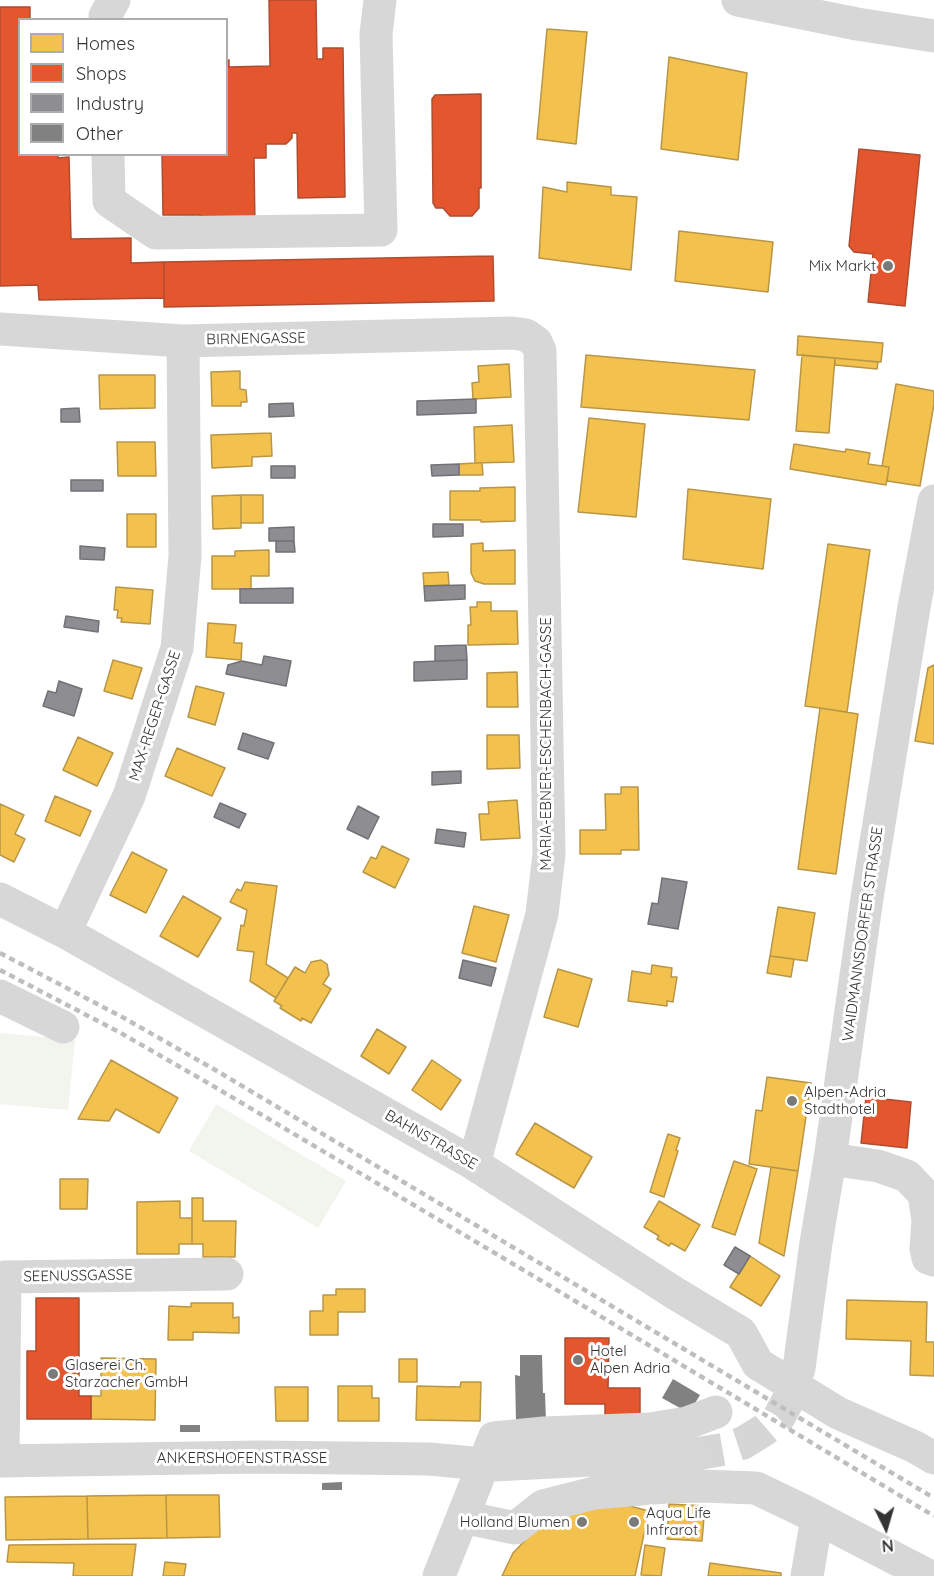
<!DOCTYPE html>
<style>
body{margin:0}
#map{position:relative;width:934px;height:1576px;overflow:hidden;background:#fff;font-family:Quicksand,sans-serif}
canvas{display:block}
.legend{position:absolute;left:18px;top:18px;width:210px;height:138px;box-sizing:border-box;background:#fff;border:2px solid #adadad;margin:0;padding:8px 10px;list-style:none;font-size:18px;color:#333}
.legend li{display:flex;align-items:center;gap:12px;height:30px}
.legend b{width:30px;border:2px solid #adadad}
.north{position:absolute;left:856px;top:1498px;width:60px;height:60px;-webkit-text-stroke:4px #fff;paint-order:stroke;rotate:175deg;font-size:16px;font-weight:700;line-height:24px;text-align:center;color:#333}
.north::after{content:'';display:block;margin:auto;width:21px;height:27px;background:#333;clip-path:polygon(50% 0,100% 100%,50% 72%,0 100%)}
</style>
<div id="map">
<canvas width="934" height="1576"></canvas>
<ul class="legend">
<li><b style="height:16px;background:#f2c14e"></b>Homes</li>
<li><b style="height:16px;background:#e4572e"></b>Shops</li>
<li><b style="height:16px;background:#8d8d92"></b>Industry</li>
<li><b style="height:16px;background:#818181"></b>Other</li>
</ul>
<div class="north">N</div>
</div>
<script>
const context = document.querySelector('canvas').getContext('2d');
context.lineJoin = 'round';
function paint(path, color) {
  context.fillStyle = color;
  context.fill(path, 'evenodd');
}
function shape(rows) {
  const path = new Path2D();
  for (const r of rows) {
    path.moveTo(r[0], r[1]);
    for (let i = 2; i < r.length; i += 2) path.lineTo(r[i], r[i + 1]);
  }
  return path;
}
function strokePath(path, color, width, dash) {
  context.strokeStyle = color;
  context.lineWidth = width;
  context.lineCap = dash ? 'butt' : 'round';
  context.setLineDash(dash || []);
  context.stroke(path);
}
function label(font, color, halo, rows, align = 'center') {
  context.font = font + ' Quicksand,sans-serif';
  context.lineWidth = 6;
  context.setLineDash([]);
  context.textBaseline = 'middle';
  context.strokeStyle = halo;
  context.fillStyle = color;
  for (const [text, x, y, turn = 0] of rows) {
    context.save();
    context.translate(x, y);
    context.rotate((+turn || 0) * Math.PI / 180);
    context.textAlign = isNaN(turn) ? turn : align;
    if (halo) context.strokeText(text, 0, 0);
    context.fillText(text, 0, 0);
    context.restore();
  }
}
paint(shape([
 [0,1033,75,1040,68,1110,0,1104],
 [216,1104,346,1181,318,1228,189,1151]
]), '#f1f5ed');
const homes = shape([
 [547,29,587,32,576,144,537,139,547,29],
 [669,57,747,73,738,160,661,149,669,57],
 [567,182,611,187,611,195,637,197,631,270,539,258,543,187,567,192,567,182],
 [679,231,773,242,768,292,675,281,679,231],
 [798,336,883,343,881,362,797,355,798,336],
 [586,355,755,370,749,420,581,407,586,355],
 [802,355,835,358,829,433,796,431,802,355],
 [835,358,878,362,877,369,835,365,835,358],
 [509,364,511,397,473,399,472,383,479,382,478,366,509,364],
 [240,371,240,389,246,390,247,402,241,402,241,406,212,406,211,372,240,371],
 [99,375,155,375,155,408,100,409,99,375],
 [896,384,934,391,934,404,920,486,887,481,889,467,882,466,896,384],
 [589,418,645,424,636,517,578,512,589,418],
 [512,425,514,462,475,463,474,427,512,425],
 [271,433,272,456,252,457,252,466,212,468,211,435,271,433],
 [117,442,155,442,156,476,118,476,117,442],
 [794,444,845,452,846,449,870,453,868,464,889,467,886,485,790,469,794,444],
 [475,463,482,463,483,475,459,475,459,464,475,463],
 [515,487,515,521,481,522,481,520,450,520,450,491,480,491,480,488,515,487],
 [688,489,771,499,763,569,683,559,688,489],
 [241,495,263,495,263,523,241,523,241,495],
 [241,495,241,528,213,529,212,496,241,495],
 [127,514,156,514,156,547,127,547,127,514],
 [483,543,483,551,515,550,515,584,484,584,475,581,471,573,471,544,483,543],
 [828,544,870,550,847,712,805,706,828,544],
 [269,550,269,576,251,576,251,589,212,589,212,556,235,556,235,551,269,550],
 [448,572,449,585,424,586,423,573,448,572],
 [116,587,153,590,150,624,121,622,122,618,117,618,118,610,114,610,116,587],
 [477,602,491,602,491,611,517,611,518,644,468,645,468,625,471,625,470,607,477,607,477,602],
 [208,623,236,625,234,643,242,643,241,660,206,657,208,623],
 [113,660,142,668,132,699,104,691,113,660],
 [934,665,934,744,915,741,928,668,934,665],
 [517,672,518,707,487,707,487,673,517,672],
 [196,686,224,693,215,725,188,717,196,686],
 [820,708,858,714,836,874,798,869,820,708],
 [487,735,519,735,520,768,487,769,487,735],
 [78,737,113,753,97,786,63,770,78,737],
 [177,748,225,768,212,796,165,776,177,748],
 [621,787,638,787,639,850,621,850,621,854,580,854,580,830,606,830,605,794,621,794,621,787],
 [55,796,91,811,80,836,45,821,55,796],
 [517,800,520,838,481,840,479,814,489,814,488,802,517,800],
 [0,804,24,815,15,834,25,839,14,862,0,855,0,804],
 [382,846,409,859,395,888,363,872,371,857,376,859,382,846],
 [132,852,167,870,146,913,110,895,132,852],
 [245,882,277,886,266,964,288,978,276,998,250,981,254,952,237,950,241,925,244,926,247,910,230,902,237,889,241,891,245,882],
 [183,896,221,918,198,957,160,936,183,896],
 [474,906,509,915,496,962,462,953,474,906],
 [778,907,815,913,807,961,770,956,778,907],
 [770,956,794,959,791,977,767,973,770,956],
 [321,960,327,964,329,975,323,984,331,989,311,1023,302,1018,301,1021,280,1008,282,1006,274,1001,295,967,305,973,311,962,321,960],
 [652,965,672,968,671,977,677,977,673,1002,667,1001,667,1006,628,1001,632,971,651,974,652,965],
 [558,969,592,979,578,1027,544,1017,558,969],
 [377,1029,406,1047,389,1074,361,1056,377,1029],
 [111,1060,178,1098,159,1133,116,1109,109,1121,78,1119,111,1060],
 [432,1060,461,1080,441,1110,412,1090,432,1060],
 [767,1077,811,1083,798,1171,749,1164,756,1110,762,1111,767,1077],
 [535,1123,592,1157,574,1188,516,1154,535,1123],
 [668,1134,680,1138,676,1150,678,1151,664,1197,650,1192,668,1134],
 [734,1161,757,1169,735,1235,712,1227,734,1161],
 [771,1167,798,1171,784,1256,759,1243,771,1167],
 [60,1179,88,1179,87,1209,60,1209,60,1179],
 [192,1198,203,1198,203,1221,236,1221,235,1257,203,1257,203,1244,192,1244,192,1198],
 [180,1201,180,1218,192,1218,192,1244,179,1244,179,1254,137,1254,137,1202,180,1201],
 [659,1201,700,1225,685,1251,671,1243,669,1246,657,1239,659,1236,644,1227,659,1201],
 [750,1256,780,1276,761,1306,730,1287,750,1256],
 [336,1289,365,1289,365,1312,338,1312,338,1335,310,1335,310,1311,323,1311,323,1295,336,1295,336,1289],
 [847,1300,927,1302,926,1342,934,1342,934,1376,910,1375,911,1341,846,1339,847,1300],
 [191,1303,233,1303,233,1318,239,1317,239,1333,193,1332,193,1340,168,1340,169,1306,191,1307,191,1303],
 [101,1358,156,1359,155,1420,91,1419,91,1396,101,1396,101,1358],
 [399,1359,417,1359,417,1382,399,1382,399,1359],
 [461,1382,481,1382,480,1421,416,1420,417,1386,460,1387,461,1382],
 [338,1386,372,1386,372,1398,379,1398,379,1421,338,1421,338,1386],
 [275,1387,308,1387,308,1421,276,1421,275,1387],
 [166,1495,219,1495,220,1537,167,1538,166,1495],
 [166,1495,167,1538,88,1539,87,1496,166,1495],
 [87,1496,88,1539,6,1540,5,1497,87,1496],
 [669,1504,705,1506,702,1541,667,1539,669,1504],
 [626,1505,649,1511,635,1576,502,1576,513,1553,538,1527,572,1510,626,1505],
 [136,1544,132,1576,73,1576,74,1563,7,1562,9,1545,136,1544],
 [645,1545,665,1548,661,1576,641,1575,645,1545],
 [165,1562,186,1564,184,1576,163,1576,165,1562],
 [710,1563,781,1573,781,1576,708,1576,710,1563]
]);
paint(homes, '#f2c14e');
strokePath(homes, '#b99646', 1.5);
const shops = shape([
 [269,0,316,0,317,59,323,59,323,48,343,48,345,197,298,198,297,133,292,133,292,138,286,144,266,144,266,158,254,158,255,229,200,229,200,215,163,215,162,154,226,154,226,60,229,60,229,67,270,66,269,0],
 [0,7,30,7,30,20,20,20,20,154,58,154,58,158,69,157,71,239,131,238,131,263,164,262,164,298,39,300,38,285,0,286,0,7],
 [481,94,481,188,479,188,479,208,472,216,450,216,443,208,436,208,433,203,432,99,435,95,481,94],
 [859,149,920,155,905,306,868,302,873,254,854,252,849,246,859,149],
 [493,256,494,301,164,307,164,262,493,256],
 [866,1097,911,1102,907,1148,861,1143,866,1097],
 [36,1298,79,1298,79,1396,91,1396,91,1419,27,1419,27,1351,36,1351,36,1298],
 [565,1338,609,1338,608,1388,640,1388,640,1422,605,1422,605,1404,565,1404,565,1338]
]);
paint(shops, '#e4572e');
strokePath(shops, '#af4c30', 1.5);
const industry = shape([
 [476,399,476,413,417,415,417,401,476,399],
 [293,403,294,416,269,417,269,404,293,403],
 [79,408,80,422,61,422,61,409,79,408],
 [459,464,459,475,432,476,431,465,459,464],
 [271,466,295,466,295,478,271,478,271,466],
 [71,480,103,480,103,491,71,491,71,480],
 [433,524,463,524,463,536,433,537,433,524],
 [294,527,294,541,269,541,269,528,294,527],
 [276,541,294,541,295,552,276,552,276,541],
 [80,546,105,548,104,560,80,559,80,546],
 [465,585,465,599,425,601,424,586,465,585],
 [293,588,293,603,240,603,240,589,293,588],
 [66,616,99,621,98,632,64,627,66,616],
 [466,645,467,660,435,661,435,646,466,645],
 [264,656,291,661,286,686,226,674,228,665,242,661,262,665,264,656],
 [467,660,467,679,414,681,414,662,467,660],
 [59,681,82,689,74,716,43,706,48,691,56,693,59,681],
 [243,733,274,743,268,759,238,749,243,733],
 [461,771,461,783,432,785,432,772,461,771],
 [220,803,246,814,239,828,214,817,220,803],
 [358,806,379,817,368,839,347,829,358,806],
 [437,829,466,833,464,847,435,843,437,829],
 [662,878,687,882,678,929,648,924,652,903,658,904,662,878],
 [463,960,496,968,491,986,459,978,463,960],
 [735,1247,750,1256,739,1274,724,1265,735,1247]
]);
paint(industry, '#8d8d92');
strokePath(industry, '#727276', 1.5);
paint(shape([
 [520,1355,542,1355,543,1393,545,1393,546,1421,516,1421,515,1375,520,1376],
 [673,1379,700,1395,689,1413,662,1398],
 [180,1425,200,1425,200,1432,180,1432],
 [342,1482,342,1490,322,1490,322,1483]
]), '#818181');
strokePath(shape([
 [690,1455,725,1449,743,1443,764,1430,779,1417,790,1397,799,1368]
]), '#d6d6d6', 33, [33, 16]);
strokePath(shape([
 [738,0,857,24,934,36],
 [105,20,105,16,114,0],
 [108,154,109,201,156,233,381,230,376,34,380,0],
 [0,329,183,341,512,333,526,335,536,342,540,351,549,854,542,914,474,1164],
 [0,899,65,932,474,1164,673,1292,741,1333,758,1364,838,1413,915,1447,934,1458],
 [65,932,129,796,177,648,185,556,183,341],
 [0,996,63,1027],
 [830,1159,878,1166,907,1176,924,1194,928,1220,926,1249,928,1258,934,1260],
 [799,1368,816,1243,830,1159,867,898,914,607,934,501],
 [0,1461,260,1457,429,1459,494,1465,690,1455],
 [3,1461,5,1277,227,1274],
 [463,1517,515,1528,543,1506,594,1493,666,1487,702,1486,756,1488,802,1510,929,1576],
 [439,1576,494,1438,544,1433,650,1429,687,1423,716,1412],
 [807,1576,817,1518]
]), '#d7d7d7', 33);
strokePath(shape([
 [0,953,124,1018,217,1071,934,1498],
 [0,970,119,1032,208,1083,520,1268,934,1516]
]), '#bebebe', 4.5, [6, 4.5]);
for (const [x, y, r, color] of [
 [888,266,6,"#7a7a7a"],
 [792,1101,6,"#7a7a7a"],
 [578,1360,6,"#7a7a7a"],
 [53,1374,6,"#7a7a7a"],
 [582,1522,6,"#7a7a7a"],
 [634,1522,6,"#7a7a7a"]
]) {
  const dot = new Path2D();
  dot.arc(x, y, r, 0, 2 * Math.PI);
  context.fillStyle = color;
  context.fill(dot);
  strokePath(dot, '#fff', 2);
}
label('15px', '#333', '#fff', [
 ["Mix Markt",876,266,"right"],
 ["Alpen-Adria",804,1092],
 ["Stadthotel",804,1109],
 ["Hotel",590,1351],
 ["Alpen Adria",590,1368],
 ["Glaserei Ch.",65,1365],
 ["Starzacher GmbH",65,1382],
 ["Aqua Life",646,1513],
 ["Infrarot",646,1530],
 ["Holland Blumen",570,1522,"right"]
], 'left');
label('15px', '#333', '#fff', [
 ["BIRNENGASSE",256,339,-1],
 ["MAX-REGER-GASSE",155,716,-72],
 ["MARIA-EBNER-ESCHENBACH-GASSE",546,744,-90],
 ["WAIDMANNSDORFER STRASSE",863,934,-82],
 ["BAHNSTRASSE",431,1140,30],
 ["SEENUSSGASSE",78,1276,-1],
 ["ANKERSHOFENSTRASSE",242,1458]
]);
</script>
